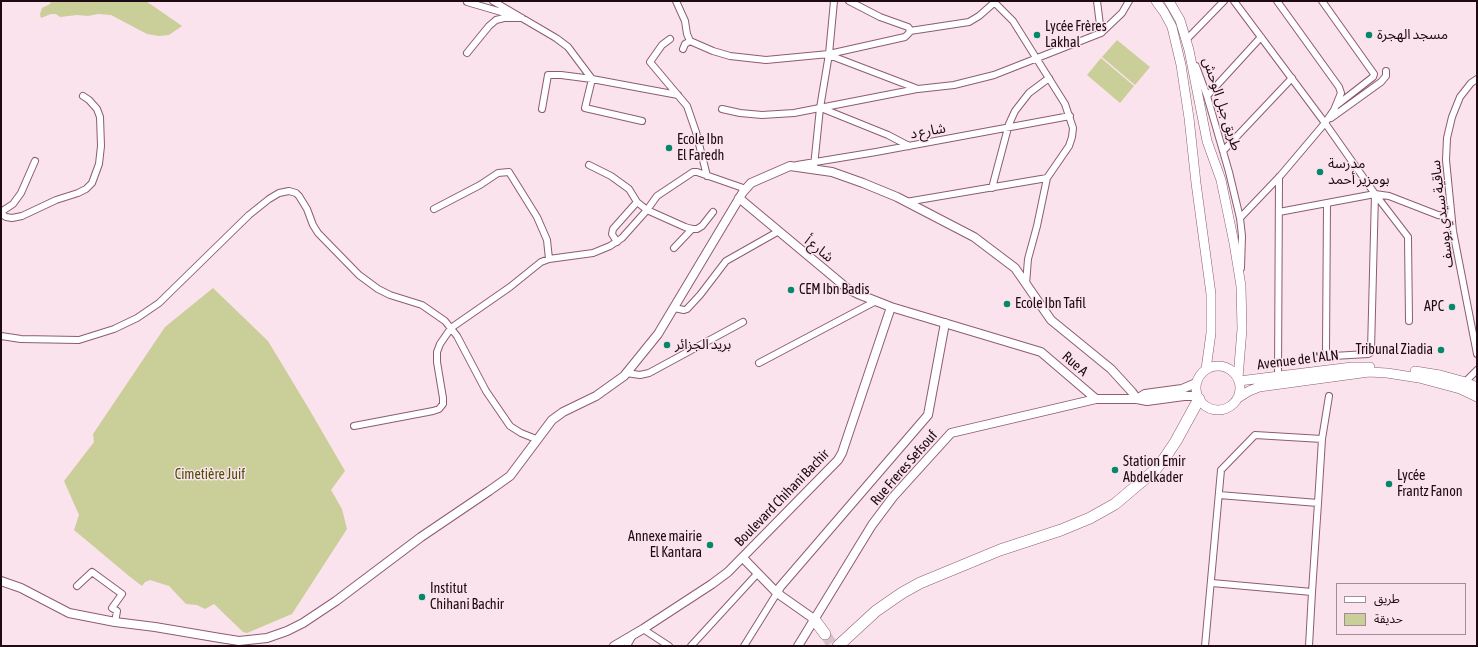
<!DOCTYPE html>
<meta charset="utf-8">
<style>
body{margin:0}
#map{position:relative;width:1478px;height:647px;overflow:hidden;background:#fbe3ed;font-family:"Asap Condensed","Noto Sans Arabic",sans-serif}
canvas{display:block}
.frame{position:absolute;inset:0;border:2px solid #1d0a13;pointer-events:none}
.legend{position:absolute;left:1336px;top:583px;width:130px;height:52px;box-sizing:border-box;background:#fbe3ed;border:1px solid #a28c96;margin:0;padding:5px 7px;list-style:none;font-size:12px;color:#1d0a13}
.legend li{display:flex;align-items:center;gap:8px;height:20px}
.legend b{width:20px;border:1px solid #a28c96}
</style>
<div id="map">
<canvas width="1478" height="647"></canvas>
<div class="frame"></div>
<ul class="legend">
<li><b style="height:5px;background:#fff"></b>طريق</li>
<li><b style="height:11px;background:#cace98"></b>حديقة</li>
</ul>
</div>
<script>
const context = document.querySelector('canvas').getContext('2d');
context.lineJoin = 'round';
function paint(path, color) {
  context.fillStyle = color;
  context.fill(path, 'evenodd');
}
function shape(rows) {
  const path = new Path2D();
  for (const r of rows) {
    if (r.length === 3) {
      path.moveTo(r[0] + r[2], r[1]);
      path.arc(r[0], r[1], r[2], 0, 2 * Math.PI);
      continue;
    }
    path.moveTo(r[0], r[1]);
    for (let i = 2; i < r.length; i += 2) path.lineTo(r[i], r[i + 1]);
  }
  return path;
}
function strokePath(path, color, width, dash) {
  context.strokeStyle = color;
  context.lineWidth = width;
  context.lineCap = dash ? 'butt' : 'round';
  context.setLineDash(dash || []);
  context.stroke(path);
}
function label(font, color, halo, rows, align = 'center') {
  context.font = font + ' "Asap Condensed","Noto Sans Arabic",sans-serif';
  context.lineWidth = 3;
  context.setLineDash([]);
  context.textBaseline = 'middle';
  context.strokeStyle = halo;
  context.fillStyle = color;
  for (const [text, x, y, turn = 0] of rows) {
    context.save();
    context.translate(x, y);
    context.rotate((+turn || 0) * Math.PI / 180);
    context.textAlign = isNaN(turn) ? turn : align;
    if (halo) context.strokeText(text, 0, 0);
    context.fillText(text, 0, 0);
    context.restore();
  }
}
paint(shape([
 [51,1,146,1,182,26,169,35,159,36,147,34,111,15,98,14,88,16,77,15,60,17,56,14,51,14,41,18,40,14,42,8,50,4],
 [1117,40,1150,67,1135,85,1102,57],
 [1101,58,1134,86,1120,103,1087,75],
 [213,288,268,341,309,409,345,471,331,490,342,509,347,529,292,614,247,633,243,632,214,604,205,609,197,605,186,604,169,586,150,580,145,582,142,586,129,576,74,530,79,515,64,481,94,442,93,434,165,327]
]), '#cace98');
strokePath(shape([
 [825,634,833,646]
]), '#dac2cc', 11, [11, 5.5]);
const street = shape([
 [493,1,556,38,568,47,592,79,585,108,642,121],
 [676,1,685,21,687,34,690,41,713,51,730,56,766,60,829,54,905,37,909,33,910,30,908,27,880,17,849,1],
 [993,1,1013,21,1065,104,1073,128,1072,137,1069,146,1047,178,1037,226,1028,259,1026,284],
 [1097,1,1101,33],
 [1234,1,1325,123,1375,194,1408,237,1409,321],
 [1322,1,1374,74,1373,77,1337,105],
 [467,2,522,18,504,18,496,20,489,26,467,53],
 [910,31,969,22,979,16,995,2],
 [670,39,662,45,650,62,687,106,696,132,707,176],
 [1186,40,1224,1],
 [683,49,685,44,690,41],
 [829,55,918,89,954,85,994,75,1101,33,1122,13,1129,1],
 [1196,66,1207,96,1229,172,1240,218,1242,236,1241,268],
 [1477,79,1471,83,1460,97,1452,117,1447,138,1446,160,1453,231,1477,354],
 [1207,96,1261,37],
 [821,108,888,135,909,146],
 [542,109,548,75,561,75,592,79,678,95],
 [722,109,740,113,762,115,794,113,917,89],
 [1331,118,1381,82,1386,76,1386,71],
 [1223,151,1292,78],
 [589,165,611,176,629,189,637,202,647,210,685,227,692,229,697,229,702,226,713,212],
 [797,165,876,152,1070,116],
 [814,166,820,108,829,54,834,1],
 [992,188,1009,124,1015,111,1029,93,1049,78],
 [906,202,1047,178],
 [1327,203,1326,349,1327,353,1333,356,1368,354,1370,353,1371,350,1375,194],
 [434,209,480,185,498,173,509,172,537,217,547,240,549,259],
 [2,211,3,215,6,217,12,218,22,216,56,200,78,193,86,189,92,183,99,164,101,146,100,117,97,109,89,100,83,96],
 [1,212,13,204,21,193,35,161],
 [1279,212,1375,194,1389,196,1438,215,1451,217],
 [1240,218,1281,175,1325,123,1334,110,1341,93,1339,87,1277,1],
 [617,242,612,234,613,229,637,202],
 [674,248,692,229],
 [674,308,684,310,687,309,700,295,726,261,779,231],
 [1,336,21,339,79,340,114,329,137,318,159,303,249,215,269,199,279,193,289,191,296,193,299,196,307,209,313,225,318,233,359,275,378,289,390,295,422,305,445,321,457,336,486,391,510,426,521,433,536,439],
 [759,363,876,301],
 [626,373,640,375,649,373,743,322],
 [1278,377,1279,177],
 [1463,384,1477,370],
 [354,426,433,411,439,409,443,404,443,398,437,362,437,352,440,344,451,328,510,287,541,262,549,259,593,253,610,246,622,238,647,210,657,196,693,172,697,172,746,189],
 [1219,495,1318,503,1322,439],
 [1212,583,1312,592,1318,503],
 [77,586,92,572,122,594,112,608,117,611,115,622],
 [643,629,669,646],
 [627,646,633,635],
 [691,646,757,574],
 [744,646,777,593],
 [1205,646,1221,470,1255,435,1322,439,1329,396],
 [1309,646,1312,592]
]);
const secondary = shape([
 [739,198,848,289,858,294,891,307,1041,352,1096,399,1137,399,1147,401,1184,396,1197,396],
 [1137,399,1145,394,1182,389,1196,383],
 [743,558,777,593,814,619],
 [1,581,21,588,69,613,115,622,155,627,220,638,239,641,267,638,287,631,303,623,336,601,421,537,489,491,510,476,552,420,563,412,596,396,624,376,658,334,743,192,751,183,790,166,832,172,863,183,897,197,974,237,1015,268,1051,320,1111,369,1132,392,1137,399],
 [777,593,780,587,928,415,945,323],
 [614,646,643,629,712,584,728,572,838,460,842,453,891,307],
 [798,646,872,525,893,497,951,433,1096,399]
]);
const primary = shape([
 [1156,1,1164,12,1172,27,1181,65,1189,118,1196,183,1211,294,1211,333,1206,369],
 [1169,1,1180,20,1189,50,1207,141,1221,180,1234,243,1241,286,1242,329,1238,378],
 [1218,388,22],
 [1415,371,1440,375,1462,381,1477,387],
 [1239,381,1352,367,1370,367],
 [1238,398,1249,391,1259,387,1369,372,1387,373,1419,378,1460,389,1477,397]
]);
const highway = shape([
 [814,619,825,634],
 [838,646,876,611,902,593,920,583,1000,550,1061,530,1090,518,1115,504,1154,471,1164,459,1176,441,1199,399]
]);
strokePath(street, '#8d5c72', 8);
strokePath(secondary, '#8d5c72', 10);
strokePath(primary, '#8d5c72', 10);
strokePath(highway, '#8d5c72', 12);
strokePath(street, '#fff', 6);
strokePath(secondary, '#fff', 8);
strokePath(primary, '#fff', 9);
strokePath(highway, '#fff', 11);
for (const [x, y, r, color] of [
 [1037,35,4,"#03886c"],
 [1369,35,4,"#03886c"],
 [669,148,4,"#03886c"],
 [1320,172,4,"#03886c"],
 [791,290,4,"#03886c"],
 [1007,304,4,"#03886c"],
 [1452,307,4,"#03886c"],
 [667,345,4,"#03886c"],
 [1441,350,4,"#03886c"],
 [1115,470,4,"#03886c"],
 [1389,484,4,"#03886c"],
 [710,545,4,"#03886c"],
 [422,597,4,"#03886c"]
]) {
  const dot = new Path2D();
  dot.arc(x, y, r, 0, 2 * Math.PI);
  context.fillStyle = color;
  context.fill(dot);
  strokePath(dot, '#fbe3ed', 1.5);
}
label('14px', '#1d0a13', '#fbe3ed', [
 ["Lycée Frères",1045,27],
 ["Lakhal",1045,43],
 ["مسجد الهجرة",1377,35],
 ["Ecole Ibn",677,140],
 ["El Faredh",677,156],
 ["مدرسة",1328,164],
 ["بومزير أحمد",1328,180],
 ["CEM Ibn Badis",799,290],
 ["Ecole Ibn Tafil",1015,304],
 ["APC",1444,307,"right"],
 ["بريد الجزائر",675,345],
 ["Tribunal Ziadia",1433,350,"right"],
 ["Station Emir",1123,462],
 ["Abdelkader",1123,478],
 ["Lycée",1397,476],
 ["Frantz Fanon",1397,492],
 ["Annexe mairie",702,537,"right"],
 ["El Kantara",702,553,"right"],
 ["Institut",430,589],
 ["Chihani Bachir",430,605]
], 'left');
label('14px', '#1d0a13', '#fbe3ed', [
 ["طريق جبل الوحش",1222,104,72],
 ["شارع د",928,131,-10],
 ["ساقية سيدي يوسف",1442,214,-97],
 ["شارع أ",819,249,39],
 ["Avenue de l'ALN",1298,360,-7],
 ["Rue A",1075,364,41],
 ["Rue Freres Sefsouf",904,468,-49],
 ["Boulevard Chihani Bachir",782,498,-46]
]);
label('14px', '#4d4f06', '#fbe3ed', [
 ["Cimetière Juif",210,475]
]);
</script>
